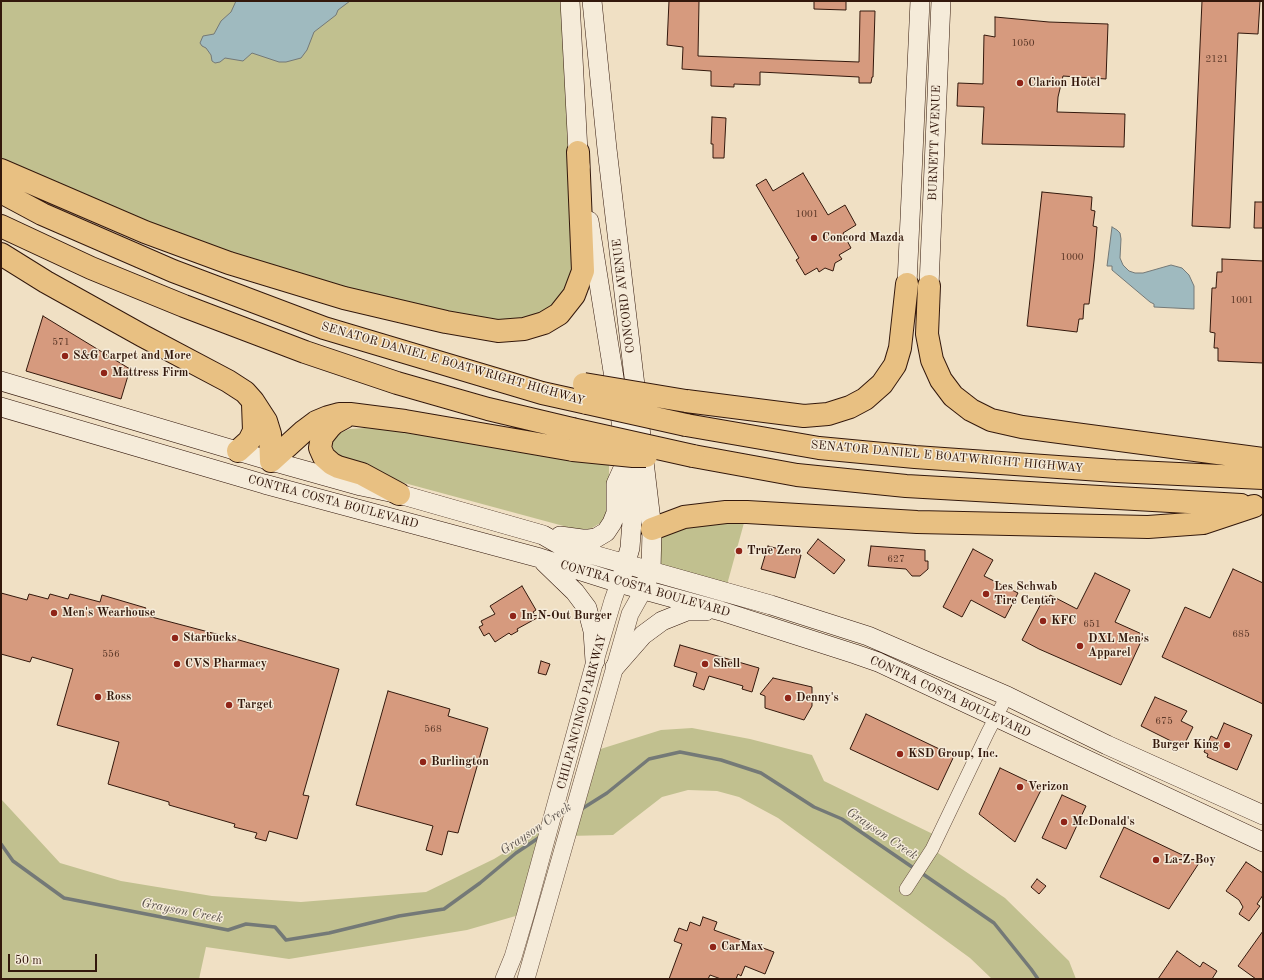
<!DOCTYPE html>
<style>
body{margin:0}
#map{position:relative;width:1264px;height:980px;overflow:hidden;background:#f0e0c4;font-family:"Old Standard TT",serif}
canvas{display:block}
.frame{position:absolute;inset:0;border:2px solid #33180c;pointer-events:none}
.scale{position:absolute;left:8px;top:954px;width:89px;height:18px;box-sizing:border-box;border:2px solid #33180c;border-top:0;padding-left:5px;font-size:12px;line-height:14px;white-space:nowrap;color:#33180c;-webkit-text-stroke:3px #f5ebd9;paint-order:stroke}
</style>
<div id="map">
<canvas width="1264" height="980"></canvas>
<div class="frame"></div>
<div class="scale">50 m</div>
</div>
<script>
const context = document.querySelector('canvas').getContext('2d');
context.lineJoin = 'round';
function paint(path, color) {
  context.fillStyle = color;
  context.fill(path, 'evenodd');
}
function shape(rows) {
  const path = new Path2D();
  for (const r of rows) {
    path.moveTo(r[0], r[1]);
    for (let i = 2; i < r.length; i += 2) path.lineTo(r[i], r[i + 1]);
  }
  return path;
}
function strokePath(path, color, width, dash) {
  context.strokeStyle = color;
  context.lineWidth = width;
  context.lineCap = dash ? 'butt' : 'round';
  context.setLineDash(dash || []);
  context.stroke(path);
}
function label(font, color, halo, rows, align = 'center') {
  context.font = font + ' "Old Standard TT",serif';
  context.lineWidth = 3;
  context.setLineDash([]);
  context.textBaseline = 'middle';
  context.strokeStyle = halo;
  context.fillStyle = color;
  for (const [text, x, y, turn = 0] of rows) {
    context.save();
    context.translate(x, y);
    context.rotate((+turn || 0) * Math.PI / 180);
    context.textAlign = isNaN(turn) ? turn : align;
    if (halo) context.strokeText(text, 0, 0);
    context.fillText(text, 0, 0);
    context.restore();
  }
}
paint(shape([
 [1,1,570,1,574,295,524,329,344,298,1,170],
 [365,428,398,430,550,457,588,460,609,463,609,503,605,517,602,522,592,528,585,530,571,528,397,481,335,456,332,445,332,440,339,433,350,429],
 [747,512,725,592,651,571,652,529],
 [692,728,750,739,812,755,824,781,939,837,932,849,1005,898,1069,961,1076,979,992,979,970,958,778,818,739,797,717,791,688,790,662,797,613,835,567,836,591,752,661,730],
 [1,799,60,863,121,881,212,896,301,902,426,892,494,859,550,825,526,913,467,930,289,959,206,947,199,979,1,979]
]), '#c1c08f');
const water = shape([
 [236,1,350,1,338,10,336,15,314,32,307,50,301,58,286,62,279,62,252,53,243,61,225,58,220,62,215,63,212,61,211,55,206,48,202,46,200,43,203,36,214,34,221,21,231,12,236,1],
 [1112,227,1117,230,1120,233,1121,239,1120,258,1123,265,1129,271,1135,273,1143,273,1171,265,1182,268,1189,275,1194,286,1194,309,1154,307,1154,304,1150,302,1112,270,1112,266,1107,266,1112,227]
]);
paint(water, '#9fbabf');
strokePath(water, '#747977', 1);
strokePath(shape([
 [580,810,607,793,649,759,680,752,721,760,761,773,814,807,842,819,915,869],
 [1,844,13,861,64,898,228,930,246,924,275,927,286,940,329,933,399,916,444,909,480,883,516,853,540,837],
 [920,872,994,923,1031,969,1038,979]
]), '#747977', 3.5);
const building = shape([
 [669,1,699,1,698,56,859,62,860,11,875,11,873,77,872,77,871,83,859,83,859,77,760,72,760,85,734,84,734,87,711,86,711,71,682,69,683,47,667,45,669,1],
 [814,1,846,1,846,10,814,9,814,1],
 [1202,1,1260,1,1258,34,1238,33,1230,228,1192,226,1202,1],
 [995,17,1049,22,1108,24,1106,79,1063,76,1058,97,1057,112,1125,114,1124,147,982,144,984,107,957,106,958,83,983,84,984,35,995,37,995,17],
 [712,117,726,118,724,158,713,158,713,144,711,144,712,117],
 [803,173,828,215,845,205,856,225,843,233,851,248,839,255,842,259,835,263,833,271,825,268,819,272,817,268,805,275,796,260,799,258,756,185,766,179,773,191,803,173],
 [1042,192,1092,197,1091,210,1095,211,1093,226,1097,227,1094,261,1089,304,1084,304,1083,319,1079,319,1077,332,1027,326,1042,192],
 [1255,202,1263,202,1263,228,1254,228,1255,202],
 [1222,259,1263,261,1263,363,1218,361,1218,348,1214,348,1215,333,1210,332,1212,288,1216,288,1217,272,1222,272,1222,259],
 [43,316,130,369,121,399,26,371,43,316],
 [818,539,845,560,834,574,807,553,818,539],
 [768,546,801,555,795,578,761,569,768,546],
 [871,546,925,550,925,561,928,561,928,569,920,576,912,576,906,569,868,566,871,546],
 [973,549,993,560,984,576,1018,593,1005,618,971,600,962,617,943,607,973,549],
 [1233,569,1263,583,1263,704,1162,657,1185,607,1210,618,1233,569],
 [1095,573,1130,590,1115,622,1144,635,1121,685,1039,649,1022,640,1045,596,1049,598,1050,595,1077,609,1095,573],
 [522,586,536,610,533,612,537,618,517,629,518,631,511,635,509,633,495,642,489,633,484,636,479,627,483,625,481,621,495,614,490,606,522,586],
 [1,593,27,600,29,594,48,599,50,594,68,599,70,594,100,602,102,595,146,608,144,615,239,640,339,669,303,795,309,796,297,839,269,831,266,841,255,838,257,833,234,827,235,824,169,805,169,802,108,784,119,742,57,725,73,669,32,657,30,662,1,654,1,593],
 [680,645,759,668,752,692,742,689,743,686,709,676,704,690,693,686,697,673,674,666,680,645],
 [541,661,550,664,546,675,538,673,541,661],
 [773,678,812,687,812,706,804,720,765,708,765,696,760,694,773,678],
 [388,691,450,709,448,716,488,728,458,833,448,831,442,855,426,850,433,826,356,805,388,691],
 [1155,697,1187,711,1181,721,1193,727,1183,747,1141,726,1155,697],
 [866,714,954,756,938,790,850,749,866,714],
 [1224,723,1252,735,1237,770,1207,757,1208,754,1204,752,1211,736,1217,739,1224,723],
 [1000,768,1042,788,1015,842,979,814,1000,768],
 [1062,795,1086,806,1066,849,1042,838,1062,795],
 [1124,827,1199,863,1169,909,1100,877,1124,827],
 [1246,862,1263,873,1263,895,1257,904,1260,906,1249,921,1239,914,1243,907,1239,900,1226,891,1246,862],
 [1037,879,1046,886,1039,894,1031,887,1037,879],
 [703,917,717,922,714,930,774,952,765,974,745,966,741,976,738,974,736,979,721,979,710,975,708,979,669,979,682,944,674,941,679,928,687,931,690,922,700,926,703,917],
 [1263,931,1263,979,1256,979,1238,966,1263,931],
 [1177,951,1200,967,1203,962,1217,971,1212,979,1158,979,1177,951]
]);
paint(building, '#d69a7e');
strokePath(building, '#33180c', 1);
const minor = shape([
 [906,889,932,849,988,732,1007,696]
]);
const tertiary = shape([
 [504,979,513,957,526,913,595,661,613,600,619,583],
 [526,979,630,614,644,589]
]);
const secondary = shape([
 [570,1,578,152,580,167],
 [592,1,607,149,652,529,651,571,646,582],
 [589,221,627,459,632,522,631,534,630,548,622,576],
 [907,284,920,1],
 [929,286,941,1],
 [1,381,271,461,361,486,399,494,543,535,562,546,771,605,868,636,1007,696,1107,745,1263,815],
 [1,407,264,484,540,558,619,583,721,611,855,654,878,662,1263,842],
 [560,536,582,539,589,539,596,538,606,532,612,523,616,513,616,484,625,464],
 [544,562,575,592,587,608,593,631,595,661],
 [615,667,643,635,662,621,687,611,706,611]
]);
const motorway = shape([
 [1,170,145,232,229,263,344,298,446,322,498,331,524,329,544,323,559,314,574,295,583,271,578,152],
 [1,192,42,214,173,271,324,328,542,393,587,403],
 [1,226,91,268,184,306,305,352,397,383,488,409,572,429],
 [1,254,46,282,143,336,228,381,245,392,253,401,266,421,270,434,271,461],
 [929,286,927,334,932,360,941,380,953,396,971,410,991,420,1022,427,1263,459],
 [686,401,804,416,828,414,850,407,865,399,882,384,895,365,900,348,907,284],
 [345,417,334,423,330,427,322,437,320,448,324,457,332,464,338,467,362,474,399,494],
 [686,425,819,448,915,457,1115,471,1263,478],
 [238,451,249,441,254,431,253,404],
 [693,456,797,475,906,486,1241,505],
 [271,461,304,431,316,422,328,417,339,414,350,414,405,421,573,450],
 [652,529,684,517,726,512,747,512,917,522,1148,527,1203,523,1254,506]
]);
strokePath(minor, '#624a3a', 14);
strokePath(tertiary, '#624a3a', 18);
strokePath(secondary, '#33180c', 20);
strokePath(motorway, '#33180c', 24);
strokePath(minor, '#f5ebd9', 13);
strokePath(tertiary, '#f5ebd9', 17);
strokePath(secondary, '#f5ebd9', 19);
strokePath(motorway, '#e8c082', 22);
const motorwayBridge = shape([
 [584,384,686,401],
 [587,403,686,425],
 [572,429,693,456],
 [573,450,633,456,646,456]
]);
strokePath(motorwayBridge, '#33180c', 24, []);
strokePath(motorwayBridge, '#e8c082', 22);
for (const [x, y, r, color] of [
 [1020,83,4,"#8f2418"],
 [814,238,4,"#8f2418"],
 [65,356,4,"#8f2418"],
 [104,373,4,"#8f2418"],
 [739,551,4,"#8f2418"],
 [986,594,4,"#8f2418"],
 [54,613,4,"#8f2418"],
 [513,616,4,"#8f2418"],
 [1043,621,4,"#8f2418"],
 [175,638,4,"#8f2418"],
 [1080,646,4,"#8f2418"],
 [177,664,4,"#8f2418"],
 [705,664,4,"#8f2418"],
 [98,697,4,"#8f2418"],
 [788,698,4,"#8f2418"],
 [229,705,4,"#8f2418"],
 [1227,745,4,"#8f2418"],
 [900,754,4,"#8f2418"],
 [423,762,4,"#8f2418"],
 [1020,787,4,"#8f2418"],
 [1064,822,4,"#8f2418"],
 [1156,860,4,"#8f2418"],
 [713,947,4,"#8f2418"]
]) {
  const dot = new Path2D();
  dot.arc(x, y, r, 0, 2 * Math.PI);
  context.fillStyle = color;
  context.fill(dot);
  strokePath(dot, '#f5ebd9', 1.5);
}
label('10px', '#5c3828', null, [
 ["1050",1023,43],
 ["2121",1217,59],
 ["1001",807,214],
 ["1000",1072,257],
 ["1001",1242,300],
 ["571",61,342],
 ["627",896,559],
 ["651",1092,624],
 ["685",1241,634],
 ["556",111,654],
 ["675",1164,721],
 ["568",433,729]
]);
label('bold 12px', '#33180c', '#f5ebd9', [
 ["Clarion Hotel",1028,83],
 ["Concord Mazda",822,238],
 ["S&G Carpet and More",73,356],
 ["Mattress Firm",112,373],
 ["True Zero",747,551],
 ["Les Schwab",994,587],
 ["Tire Center",994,601],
 ["Men's Wearhouse",62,613],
 ["In-N-Out Burger",521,616],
 ["KFC",1051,621],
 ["Starbucks",183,638],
 ["DXL Men's",1088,639],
 ["Apparel",1088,653],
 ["CVS Pharmacy",185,664],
 ["Shell",713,664],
 ["Ross",106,697],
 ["Denny's",796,698],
 ["Target",237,705],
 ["Burger King",1219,745,"right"],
 ["KSD Group, Inc.",908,754],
 ["Burlington",431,762],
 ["Verizon",1028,787],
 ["McDonald's",1072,822],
 ["La-Z-Boy",1164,860],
 ["CarMax",721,947]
], 'left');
label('12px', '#33180c', '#f5ebd9', [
 ["BURNETT AVENUE",935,143,-88],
 ["CONCORD AVENUE",624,296,-97],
 ["SENATOR DANIEL E BOATWRIGHT HIGHWAY",453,364,16],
 ["SENATOR DANIEL E BOATWRIGHT HIGHWAY",947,457,5],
 ["CONTRA COSTA BOULEVARD",333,502,15],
 ["CONTRA COSTA BOULEVARD",645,589,16],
 ["CONTRA COSTA BOULEVARD",950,697,25],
 ["CHILPANCINGO PARKWAY",582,712,-75]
]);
label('italic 13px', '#59514b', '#f5ebd9', [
 ["Grayson Creek",536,829,-34],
 ["Grayson Creek",882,834,34],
 ["Grayson Creek",182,911,11]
]);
</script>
